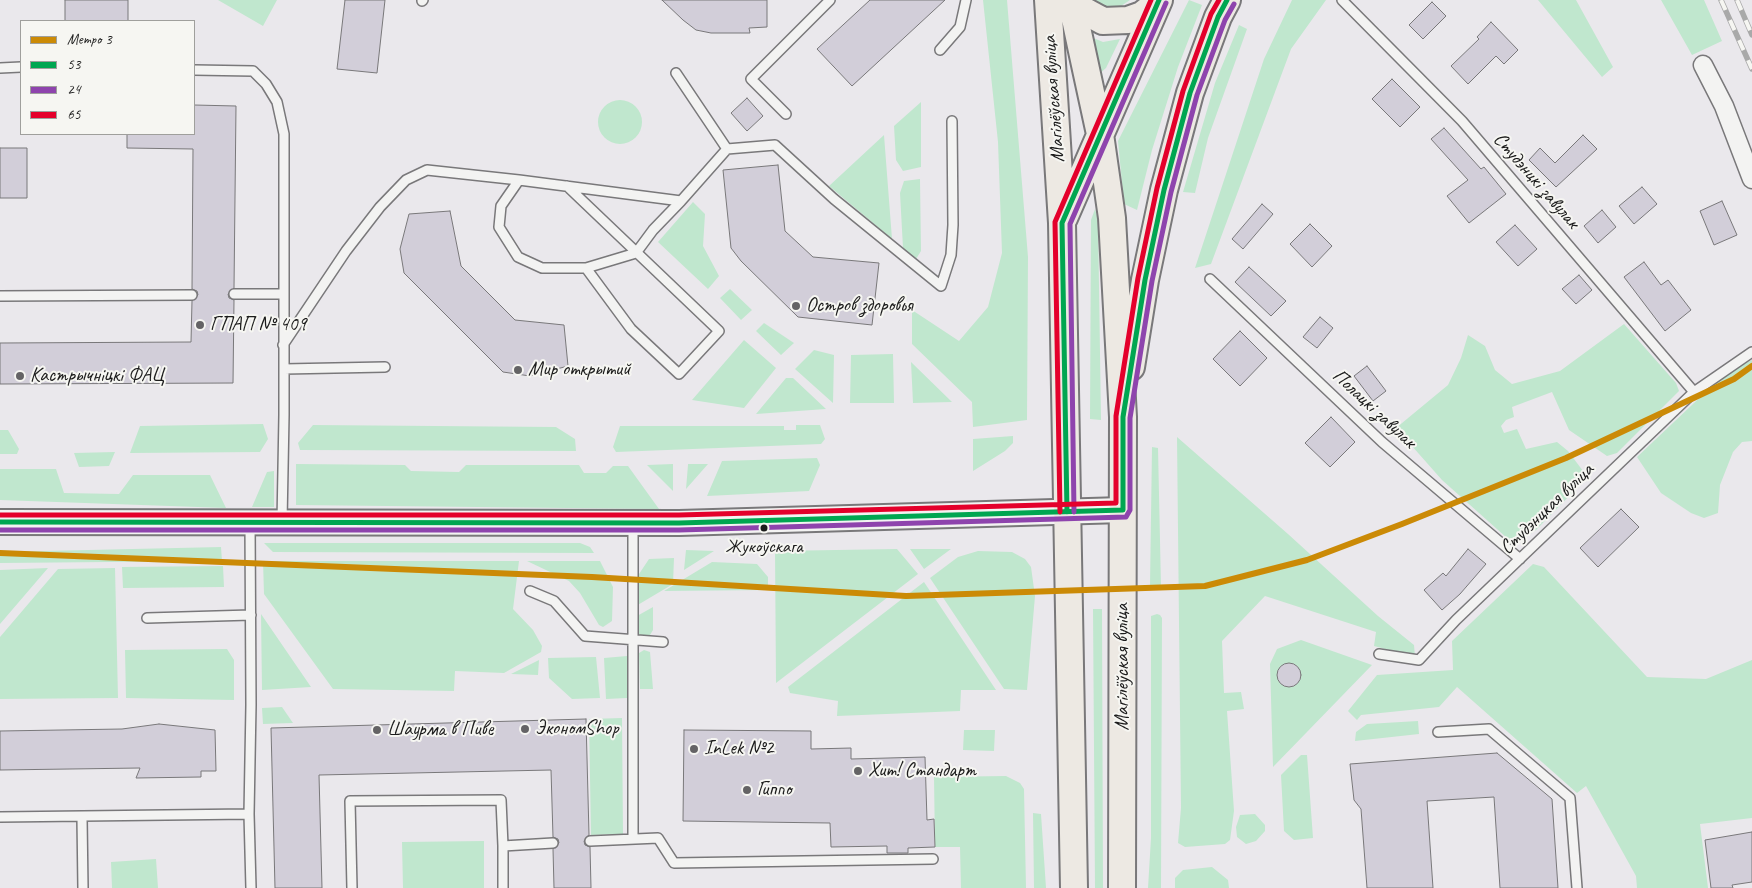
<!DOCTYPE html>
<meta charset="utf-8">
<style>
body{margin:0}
#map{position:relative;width:1752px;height:888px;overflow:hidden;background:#eae8ec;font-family:Caveat,sans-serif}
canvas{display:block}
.legend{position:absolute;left:20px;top:20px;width:175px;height:115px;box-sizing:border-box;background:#f6f6f2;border:1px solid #9f9f9c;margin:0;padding:6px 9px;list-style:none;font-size:15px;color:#1c1c1c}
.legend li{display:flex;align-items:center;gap:10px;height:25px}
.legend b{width:25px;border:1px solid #9f9f9c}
</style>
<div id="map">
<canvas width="1752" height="888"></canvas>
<ul class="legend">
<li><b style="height:6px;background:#cb8a06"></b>Метро 3</li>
<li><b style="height:6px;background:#00a651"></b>53</li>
<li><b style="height:6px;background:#8e44ad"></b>24</li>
<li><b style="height:6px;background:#e4002b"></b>65</li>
</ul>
</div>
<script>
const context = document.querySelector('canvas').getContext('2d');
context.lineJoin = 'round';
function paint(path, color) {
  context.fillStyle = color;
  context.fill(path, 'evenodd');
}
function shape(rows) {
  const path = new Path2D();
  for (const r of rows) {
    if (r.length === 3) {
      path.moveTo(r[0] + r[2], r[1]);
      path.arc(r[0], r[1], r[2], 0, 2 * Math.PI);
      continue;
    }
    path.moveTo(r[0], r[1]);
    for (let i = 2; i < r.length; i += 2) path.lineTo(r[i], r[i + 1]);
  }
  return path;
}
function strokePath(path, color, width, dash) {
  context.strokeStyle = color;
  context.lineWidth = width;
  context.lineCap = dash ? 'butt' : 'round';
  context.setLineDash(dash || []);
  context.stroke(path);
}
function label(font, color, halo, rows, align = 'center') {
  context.font = font + ' Caveat,sans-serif';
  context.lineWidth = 4;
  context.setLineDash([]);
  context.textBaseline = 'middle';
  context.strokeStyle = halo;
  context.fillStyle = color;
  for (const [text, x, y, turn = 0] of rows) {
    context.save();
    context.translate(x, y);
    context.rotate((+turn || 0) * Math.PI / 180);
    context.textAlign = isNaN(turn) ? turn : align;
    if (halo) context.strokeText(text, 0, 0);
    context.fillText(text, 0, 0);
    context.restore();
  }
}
paint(shape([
 [218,0,277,0,263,26],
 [983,0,1007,0,1028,257,1027,420,973,427,972,402,912,344,912,310,959,341,988,307,1002,253,998,142],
 [1092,0,1130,0,1121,6,1109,9],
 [1189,0,1202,5,1178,67,1152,150,1137,210,1124,204,1118,141],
 [1292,0,1326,0,1291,49,1211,264,1195,268,1264,59],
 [1538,0,1576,0,1613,67,1602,77],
 [1661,0,1704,0,1722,41,1692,55],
 [1239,25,1247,29,1208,138,1195,193,1183,192,1215,83],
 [1091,37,1103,42,1120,39,1106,68,1098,75],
 [620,122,22],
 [921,102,921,167,903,171,896,160,894,126],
 [884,135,892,239,829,186],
 [920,179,921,251,916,259,903,248,900,193,904,181],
 [693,202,705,214,703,246,719,276,708,289,658,242],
 [1095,209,1098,219,1101,420,1090,419,1091,220],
 [730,289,752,310,741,320,720,298],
 [764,323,794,343,781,355,756,331],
 [1624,324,1676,383,1679,391,1617,453,1607,456,1569,430,1552,392,1512,407,1514,417,1506,420,1501,426,1504,433,1517,429,1526,449,1557,442,1568,451,1583,471,1582,483,1536,530,1524,538,1515,540,1507,538,1442,480,1396,428,1448,385,1461,358,1468,335,1485,346,1495,370,1512,384,1560,371],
 [744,340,776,368,744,408,692,400],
 [814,350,834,355,833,403,795,369],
 [893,354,894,403,850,403,851,355],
 [1752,360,1752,441,1742,442,1733,452,1720,485,1718,513,1704,518,1691,513,1661,493,1637,457,1712,386,1730,371],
 [911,362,952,402,913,403],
 [786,378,793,378,826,409,756,414],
 [263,424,268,439,260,452,130,453,140,426],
 [313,425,556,427,575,439,576,451,300,450,298,443],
 [796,425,820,425,825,439,821,444,616,452,613,447,620,426,784,426,784,430,796,430],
 [0,430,8,430,19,449,17,454,0,454],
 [1013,436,1013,443,1005,451,973,471,973,439],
 [1177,437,1288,534,1378,616,1414,645,1415,657,1374,646,1376,632,1265,596,1222,641,1224,693,1241,692,1244,709,1227,711,1234,811,1230,840,1225,844,1185,847,1178,843,1181,808],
 [1152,447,1158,448,1161,587,1150,586],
 [115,452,109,466,79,467,74,453],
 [817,458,820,465,809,491,707,496,722,461],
 [296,464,405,465,411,471,459,472,466,465,579,465,584,473,606,473,613,466,628,466,659,509,296,505],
 [673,464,673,491,647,465],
 [688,464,708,464,686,489,688,465],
 [0,469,56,469,64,493,119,494,133,475,210,475,226,508,0,500],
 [274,471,274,507,252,507,267,472],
 [264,543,580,543,590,547,594,553,273,552],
 [221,547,222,561,0,563,0,552],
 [897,549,918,574,776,683,775,551],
 [910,549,951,549,924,569],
 [686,550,714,551,684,570],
 [978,551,1012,552,1025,559,1031,567,1035,596,1027,690,1004,689,930,578,958,557],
 [674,558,673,584,636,606,637,577,649,559],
 [263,561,519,561,513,609,533,630,542,646,541,652,504,673,455,671,454,691,333,689,264,594],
 [527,561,600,561,613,587,612,621,603,627,599,625,580,593,569,581],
 [712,562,757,564,768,577,768,590,664,591],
 [1533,564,1544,567,1647,677,1706,679,1752,660,1752,818,1700,824,1708,888,1637,888,1636,876,1586,786,1577,793,1457,687,1439,707,1361,715,1357,720,1348,711,1377,675,1453,670,1452,641],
 [223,566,224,587,123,588,122,567],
 [48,568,0,624,0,570],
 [115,568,118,698,0,699,0,637,58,569],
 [924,582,996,690,961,690,960,711,837,716,838,701,790,693,788,687],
 [653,607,653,630,650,635,646,637,638,634,637,616],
 [1093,609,1102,609,1103,888,1095,888],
 [261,614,311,687,262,690],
 [1157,614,1160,615,1162,618,1161,888,1148,888,1151,838,1151,616],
 [1301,640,1372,665,1273,767,1270,664,1277,649],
 [227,649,234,660,234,700,126,698,125,650],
 [644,650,650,652,653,689,640,689,639,653],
 [627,656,627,698,606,699,604,658],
 [596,657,600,698,572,699,549,678,548,658],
 [539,660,538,675,511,674],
 [282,707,293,723,263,724,262,708],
 [622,718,623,834,591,835,589,719],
 [1418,721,1419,734,1355,741,1356,732,1367,724],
 [964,730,995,730,994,751,963,750],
 [1301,755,1307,755,1313,838,1294,840,1284,831,1281,775],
 [1006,776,1020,783,1024,789,1026,888,961,888,960,847,935,847,934,777],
 [1033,813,1041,814,1046,888,1034,888],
 [1255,814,1265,825,1265,831,1256,841,1246,844,1237,837,1236,827,1240,815],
 [484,841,484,888,403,888,402,842],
 [156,859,158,888,112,888,111,862],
 [1212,867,1228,880,1229,888,1175,888,1175,878,1183,870]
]), '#c0e7ce');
const building = shape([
 [65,0,128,0,128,21,65,21,65,0],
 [345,0,385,0,377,73,337,69,345,0],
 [662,0,767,0,767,27,749,28,750,33,711,33,696,30,683,20,662,0],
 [870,0,945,0,852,86,817,49,870,0],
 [1432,2,1446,16,1423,39,1409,25,1432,2],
 [1491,22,1518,50,1504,64,1496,56,1468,84,1451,66,1479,39,1477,37,1491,22],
 [1392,79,1420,107,1400,127,1372,99,1392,79],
 [747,98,763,116,747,131,731,113,747,98],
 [194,105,236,106,234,288,228,294,229,298,234,300,233,383,0,384,0,343,191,342,192,301,198,295,197,291,192,289,193,149,127,148,127,134,194,134,194,105],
 [1444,128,1481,169,1484,167,1506,194,1469,223,1447,196,1468,180,1431,139,1444,128],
 [1583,135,1597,149,1556,187,1529,160,1540,148,1555,163,1583,135],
 [0,148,27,148,27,198,0,198,0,148],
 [778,165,785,231,813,257,879,263,872,325,798,317,741,261,731,248,723,170,778,165],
 [1642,187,1657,204,1634,224,1619,206,1642,187],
 [1722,201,1737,235,1714,245,1700,211,1722,201],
 [1262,204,1273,214,1243,249,1232,239,1262,204],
 [1602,210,1616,227,1598,243,1584,226,1602,210],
 [450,211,461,266,515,320,564,325,568,366,530,376,503,372,404,273,400,249,409,214,450,211],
 [1310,224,1332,246,1312,267,1290,244,1310,224],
 [1515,225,1537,249,1518,266,1496,242,1515,225],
 [1644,262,1661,285,1668,280,1691,310,1665,331,1624,277,1644,262],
 [1249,267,1286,301,1271,316,1235,282,1249,267],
 [1579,275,1592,290,1576,304,1562,289,1579,275],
 [1320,317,1333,328,1317,348,1303,337,1320,317],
 [1240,331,1267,358,1240,386,1213,359,1240,331],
 [1367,366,1386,391,1373,401,1354,376,1367,366],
 [1331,417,1355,442,1330,467,1305,443,1331,417],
 [1621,509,1639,527,1598,567,1580,548,1621,509],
 [1468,549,1486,564,1460,594,1442,610,1424,590,1443,573,1446,576,1468,549],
 [1289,675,12],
 [586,719,589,835,584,841,585,845,590,847,591,888,554,888,553,849,559,843,558,839,553,837,551,770,319,775,322,888,275,888,271,728,586,719],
 [159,724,215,730,216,771,201,771,201,777,136,778,140,768,0,770,0,731,122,729,159,724],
 [684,730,811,731,811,749,851,748,851,759,925,757,927,820,934,819,935,847,908,848,908,853,887,853,887,846,831,847,830,823,683,821,684,730],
 [1497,753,1552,799,1558,888,1500,888,1494,797,1427,801,1433,888,1367,888,1361,809,1354,800,1350,764,1497,753],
 [1752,832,1752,882,1732,885,1733,888,1711,888,1705,840,1752,832]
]);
paint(building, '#d2ced9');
strokePath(building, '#79787a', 1);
const lane = shape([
 [1342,0,1462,121,1694,392],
 [422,1,423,0],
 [940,50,960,27,966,0],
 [0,68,21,67],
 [194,70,253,71,266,84,277,102,284,134,284,415,282,522],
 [676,73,727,149],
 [786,114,751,79,830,0],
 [567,186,719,331,679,374,631,329,586,268],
 [681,201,519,180,501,206,499,227,518,257,542,268,586,268,636,253,653,230,681,201,727,149,775,145,834,199,941,286,951,255,953,225,952,121],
 [1210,279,1382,442,1520,559],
 [234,294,282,294],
 [0,296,192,295],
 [283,345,346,251,380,207,406,180,427,170,519,180],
 [284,369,385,367],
 [250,523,251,705,249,814,251,888],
 [633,524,633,839],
 [530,591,554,601,585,636,663,642],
 [147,618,251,615],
 [1379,654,1419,660,1456,620,1694,392,1752,352],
 [1438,732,1489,729,1570,798,1577,888],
 [0,817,249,814],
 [82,818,83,888],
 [590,841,658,838,674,863,933,859],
 [503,846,503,888],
 [352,888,350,801,501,800,503,846,553,843]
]);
const street = shape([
 [1703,65,1724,106,1752,179]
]);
const secondary = shape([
 [0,522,679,523,1123,510]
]);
const primary = shape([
 [1048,0,1062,223,1074,888],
 [1071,0,1100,134,1112,218,1123,417,1122,888],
 [1077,0,1083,10,1103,21,1128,20,1142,15,1157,3],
 [1064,218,1159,0],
 [1131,367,1145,280,1164,190,1190,93,1218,17,1227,0]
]);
strokePath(lane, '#79787a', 12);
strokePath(street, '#79787a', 21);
strokePath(secondary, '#79787a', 28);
strokePath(primary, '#79787a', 30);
strokePath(lane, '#f3f3f2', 9);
strokePath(street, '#f3f3f2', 18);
strokePath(secondary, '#f3f3f2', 24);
strokePath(primary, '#ede9e3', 26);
const rail = shape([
 [1721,0,1752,69],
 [1737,0,1752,35]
]);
strokePath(rail, '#a9a9a9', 5.5);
strokePath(rail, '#f6f6f2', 4, [11]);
strokePath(shape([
 [1067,512,1062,223,1159,0],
 [0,522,679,523,1123,510,1123,417,1145,280,1164,190,1190,93,1218,17,1227,0]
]), '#00a651', 5);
strokePath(shape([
 [1074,512,1070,224,1166,3],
 [0,530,679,530,1126,517,1130,510,1130,418,1152,281,1171,192,1197,95,1225,20,1234,4]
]), '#8e44ad', 5);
strokePath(shape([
 [1060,512,1055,222,1151,0],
 [0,515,679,515,1116,503,1116,416,1138,278,1157,188,1183,91,1211,14,1219,0]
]), '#e4002b', 5);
strokePath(shape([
 [0,553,592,577,906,596,1205,586,1307,560,1402,524,1566,458,1734,379,1752,366]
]), '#cb8a06', 6);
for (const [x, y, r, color] of [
 [796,306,5,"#646365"],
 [200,325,5,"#646365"],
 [518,370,5,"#646365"],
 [20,376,5,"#646365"],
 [764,528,4.5,"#1c1c1c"],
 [525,729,5,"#646365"],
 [377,730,5,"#646365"],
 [694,749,5,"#646365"],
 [858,771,5,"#646365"],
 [747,790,5,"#646365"]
]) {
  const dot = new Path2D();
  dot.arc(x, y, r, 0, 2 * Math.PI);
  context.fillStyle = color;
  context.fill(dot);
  strokePath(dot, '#f6f6f2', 2);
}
label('19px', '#1c1c1c', '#f6f6f2', [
 ["Жукоўскага",764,547]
]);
label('20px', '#1c1c1c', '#f6f6f2', [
 ["Магілёўская вуліца",1054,99,-94],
 ["Студэнцкі завулак",1536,181,49],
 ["Полацкі завулак",1374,409,43],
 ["Студэнцкая вуліца",1547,509,-44],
 ["Магілёўская вуліца",1123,667,-90]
]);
label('20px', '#1c1c1c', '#f6f6f2', [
 ["Остров здоровья",806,306],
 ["ГПАП № 409",210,325],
 ["Мир открытий",528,370],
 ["Кастрычніцкі ФАЦ",30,376],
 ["ЭкономShop",535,729],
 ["Шаурма в Пиве",387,730],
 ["InLek №2",704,749],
 ["Хит! Стандарт",868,771],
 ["Гиппо",757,790]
], 'left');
</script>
